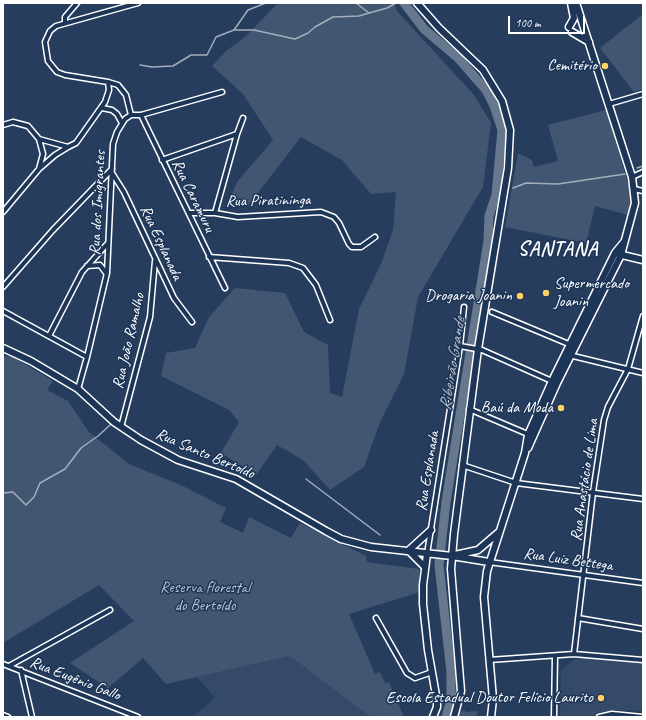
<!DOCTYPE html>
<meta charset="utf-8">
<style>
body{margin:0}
#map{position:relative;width:646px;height:720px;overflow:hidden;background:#263d5e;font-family:Caveat,sans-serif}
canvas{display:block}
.frame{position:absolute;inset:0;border:4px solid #fff;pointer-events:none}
.scale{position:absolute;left:508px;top:16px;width:77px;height:18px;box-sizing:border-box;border:2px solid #fff;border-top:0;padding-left:5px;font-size:12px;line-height:14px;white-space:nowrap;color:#fff;-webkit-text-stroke:3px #1d3557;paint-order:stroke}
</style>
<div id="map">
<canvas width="646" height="720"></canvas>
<div class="frame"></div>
<div class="scale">100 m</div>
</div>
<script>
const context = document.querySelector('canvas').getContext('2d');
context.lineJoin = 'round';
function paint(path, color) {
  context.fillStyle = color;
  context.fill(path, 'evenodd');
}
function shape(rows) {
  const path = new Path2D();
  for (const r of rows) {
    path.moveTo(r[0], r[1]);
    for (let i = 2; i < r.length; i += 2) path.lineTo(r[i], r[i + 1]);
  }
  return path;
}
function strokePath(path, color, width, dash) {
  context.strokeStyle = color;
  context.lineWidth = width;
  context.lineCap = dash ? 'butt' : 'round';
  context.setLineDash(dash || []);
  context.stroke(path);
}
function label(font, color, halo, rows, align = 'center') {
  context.font = font + ' Caveat,sans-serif';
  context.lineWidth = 3;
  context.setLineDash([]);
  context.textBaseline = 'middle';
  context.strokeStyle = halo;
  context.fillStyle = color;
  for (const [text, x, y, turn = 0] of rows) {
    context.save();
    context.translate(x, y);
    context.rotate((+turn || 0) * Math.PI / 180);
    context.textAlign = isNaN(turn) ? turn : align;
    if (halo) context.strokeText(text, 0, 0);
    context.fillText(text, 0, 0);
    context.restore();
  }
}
paint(shape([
 [290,656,376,717,192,717,215,698,197,677],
 [587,657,643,662,643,711,616,710,598,713,592,717,560,717,561,670,573,660]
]), '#344a68');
paint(shape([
 [278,3,394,3,397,11,474,95,491,123,483,187,418,297,404,374,380,422,364,467,330,490,303,460,277,445,256,475,221,453,239,422,229,410,161,376,166,353,195,348,209,317,235,288,285,293,304,332,328,345,330,393,342,397,359,309,381,264,393,230,396,192,371,194,342,160,301,137,248,206,236,205,231,196,237,182,273,140,243,94,212,66,226,51,245,37],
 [643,14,643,89,634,92,600,48],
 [606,110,631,193,631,205,628,215,595,206,586,243,505,227,518,153,532,160,534,167,558,161,548,125],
 [3,356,13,357,53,381,47,390,68,401,89,432,129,464,183,486,226,508,220,522,243,533,249,517,291,538,300,523,366,556,367,562,419,569,420,592,349,614,375,674,380,672,385,683,389,682,404,717,371,717,290,656,166,684,143,658,108,688,70,663,134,621,99,585,3,643],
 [464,710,466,712,478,711,476,717,458,717,461,712]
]), '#425672');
strokePath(shape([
 [356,3,369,13,387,8,396,3],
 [234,30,254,30,295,39,308,33,315,27,333,17,359,16,369,13],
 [140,65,152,67,173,66,191,55,207,55,216,37,234,30,248,10,266,3],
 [637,168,643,166],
 [513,188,526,183,558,184,625,174],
 [497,189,500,189],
 [306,479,380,535],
 [3,493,13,492,26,505,34,497,40,483,65,469,81,448,98,436,110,425]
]), '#a4aebb', 1.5);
strokePath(shape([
 [404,3,424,29,458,58,486,90,494,106,502,130,496,195,489,216,488,241,446,502,439,565,451,672,451,700,446,717]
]), '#67788e', 9);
const street = shape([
 [65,22,65,17,77,3],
 [609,104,643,94],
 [102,108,112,110,117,114,122,123],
 [131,115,126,95,118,85,108,82,65,75,57,72,48,61,45,42,50,31,56,26,138,3],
 [141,115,225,288],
 [3,125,13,122,28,126,39,139,43,154,39,169,3,212],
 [39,139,68,147,76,143,105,102,109,90,108,82],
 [162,160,237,134],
 [40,168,55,155,68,147],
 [112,173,124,192,174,298,192,322],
 [632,177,643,172],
 [634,189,643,191],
 [189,213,215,213,238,217,321,212,334,217,339,223,349,244,352,247,361,247,375,237],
 [215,213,237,134,243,118],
 [209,257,289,263,303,268,316,285,330,320],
 [87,266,100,265,106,273],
 [3,287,53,230,112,169],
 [3,311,87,357],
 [492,312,571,345],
 [49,336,82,272,108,243],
 [460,346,482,350,554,382],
 [569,355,643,373],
 [78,389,87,357,107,273,113,144,117,132,125,119,131,115,141,115,222,92],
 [469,409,530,435],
 [121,427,150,317,155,261],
 [462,465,516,483,643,499],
 [427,554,460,346,464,307],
 [489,562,643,583],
 [376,618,407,673,415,678,432,672],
 [578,618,643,629],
 [574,654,593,492,604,420,608,407,628,369,643,316],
 [489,660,574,654,643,660],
 [3,664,138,717],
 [9,666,110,610],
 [21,670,32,717],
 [3,715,8,717],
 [554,717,555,656],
 [599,717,612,714,643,717]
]);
const secondary = shape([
 [417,3,439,28,483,70,502,101,510,130,508,168,478,349,454,534,451,569,461,691,454,717],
 [569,27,574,18,571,3],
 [572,32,589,42],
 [618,254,643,260],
 [3,348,31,361,78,389,114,422,141,440,178,460,236,479,326,531,341,539,371,547,452,556,489,562],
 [528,448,557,383,621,255,635,203,632,177,576,3],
 [408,551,431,530],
 [410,552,425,567],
 [427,554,423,585,423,604,428,650,437,701,437,707,433,717],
 [455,555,478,550,499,532],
 [491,717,493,699,484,597,487,571,525,453,528,435,552,381,615,253,624,242]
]);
strokePath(street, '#fff', 7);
strokePath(secondary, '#fff', 9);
strokePath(street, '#1d3557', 4);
strokePath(secondary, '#1d3557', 6);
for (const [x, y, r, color] of [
 [605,66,4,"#ffd166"],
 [546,293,4,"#ffd166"],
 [520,296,4,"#ffd166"],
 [561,408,4,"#ffd166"],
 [601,698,4,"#ffd166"]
]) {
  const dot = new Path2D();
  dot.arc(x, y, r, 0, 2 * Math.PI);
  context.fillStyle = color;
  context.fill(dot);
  strokePath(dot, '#1d3557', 1.5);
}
label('16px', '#fff', '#1d3557', [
 ["Cemitério",597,66],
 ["Supermercado",554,284,"left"],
 ["Joanin",554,302,"left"],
 ["Drogaria Joanin",512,296],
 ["Baú da Moda",553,408],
 ["Escola Estadual Doutor Felício Laurito",593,698]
], 'right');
label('16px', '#fff', '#1d3557', [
 ["Rua Caramuru",193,196,64],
 ["Rua Piratininga",268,201,-1],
 ["Rua dos Imigrantes",98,203,-87],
 ["Rua Esplanada",161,243,65],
 ["Rua João Ramalho",129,341,-77],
 ["Rua Santo Bertoldo",205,454,23],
 ["Rua Esplanada",428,471,-81],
 ["Rua Anastácio de Lima",585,480,-82],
 ["Rua Luiz Bettega",568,560,8],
 ["Rua Eugênio Gallo",75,679,21]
]);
label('16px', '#bdc4ce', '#1d3557', [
 ["Reserva florestal",205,588],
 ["do Bertoldo",205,606]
]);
label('italic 17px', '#bbc2cc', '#1d3557', [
 ["Ribeirão Grande",453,364,-81]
]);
context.letterSpacing = '1px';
label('bold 20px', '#fff', '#1d3557', [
 ["SANTANA",558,250]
]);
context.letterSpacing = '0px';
</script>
